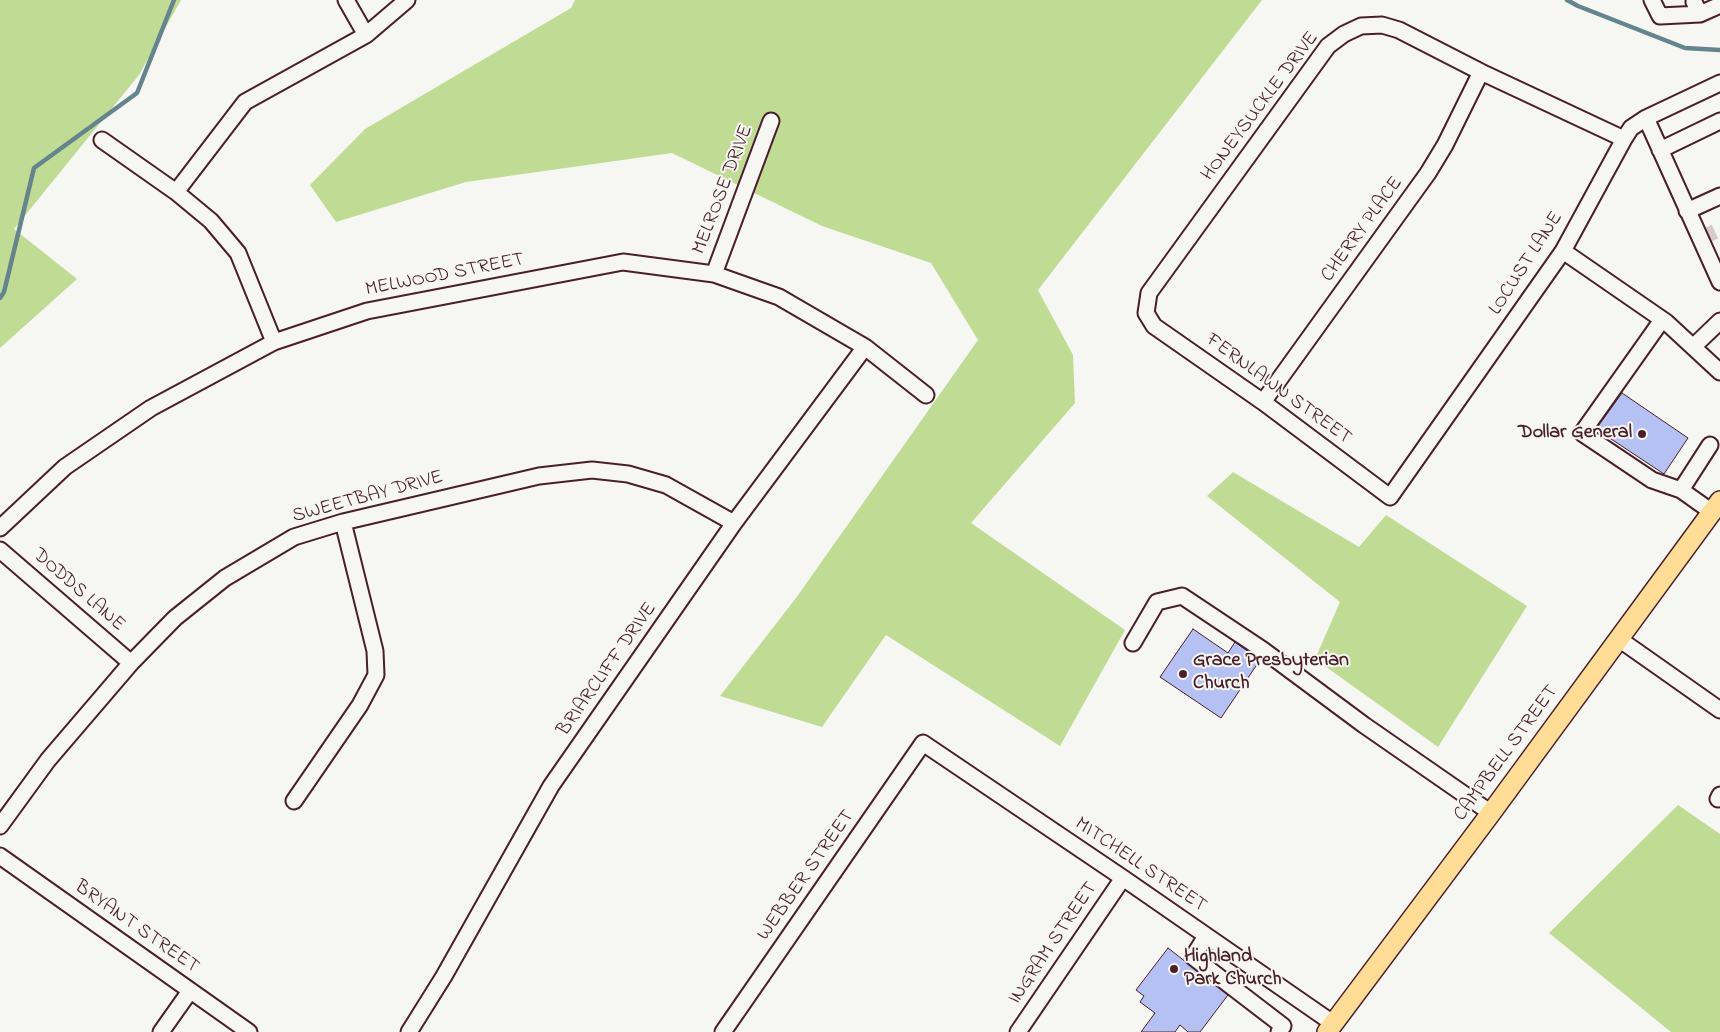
<!DOCTYPE html>
<style>
body{margin:0}
canvas{display:block;background:#f6f6f2}
</style>
<canvas width="1720" height="1032"></canvas>
<script>
const context = document.querySelector('canvas').getContext('2d');
context.lineJoin = 'round';
function paint(path, color) {
  context.fillStyle = color;
  context.fill(path, 'evenodd');
}
function shape(rows) {
  const path = new Path2D();
  for (const r of rows) {
    path.moveTo(r[0], r[1]);
    for (let i = 2; i < r.length; i += 2) path.lineTo(r[i], r[i + 1]);
  }
  return path;
}
function strokePath(path, color, width, dash) {
  context.strokeStyle = color;
  context.lineWidth = width;
  context.lineCap = dash ? 'butt' : 'round';
  context.setLineDash(dash || []);
  context.stroke(path);
}
function label(font, color, halo, rows, align = 'center') {
  context.font = font + ' "Indie Flower",sans-serif';
  context.lineWidth = 4;
  context.setLineDash([]);
  context.textBaseline = 'middle';
  context.strokeStyle = halo;
  context.fillStyle = color;
  for (const [text, x, y, turn = 0] of rows) {
    context.save();
    context.translate(x, y);
    context.rotate((+turn || 0) * Math.PI / 180);
    context.textAlign = isNaN(turn) ? turn : align;
    if (halo) context.strokeText(text, 0, 0);
    context.fillText(text, 0, 0);
    context.restore();
  }
}
paint(shape([
 [0,0,181,0,139,75,14,229,77,279,0,348],
 [575,0,1262,0,1038,290,1073,355,1075,403,971,523,1125,630,1060,746,886,635,822,727,720,696,796,598,978,340,931,263,822,226,672,153,466,182,336,222,310,185,365,129,571,8],
 [1233,472,1359,547,1386,515,1527,606,1438,747,1315,659,1340,602,1207,496],
 [1678,805,1720,834,1720,1032,1671,1032,1549,933]
]), '#c0dc94');
strokePath(shape([
 [1567,0,1578,6,1685,48,1720,50],
 [0,298,4,292,34,168,137,93,174,0]
]), '#65848d', 4.5);
const building = shape([
 [1622,393,1688,438,1664,474,1596,429,1622,393],
 [1193,629,1228,653,1235,642,1260,660,1221,718,1160,677,1193,629],
 [1168,948,1228,995,1200,1032,1188,1032,1180,1025,1175,1032,1141,1032,1155,1013,1140,1002,1144,996,1136,990,1168,948]
]);
paint(building, '#b4c1f2');
strokePath(building, '#4a1f2b', 1);
strokePath(shape([
 [1705,228,1713,245]
]), '#d4cbca', 15, [15, 8]);
const minor = shape([
 [346,0,366,35],
 [1652,0,1660,16,1700,14],
 [1694,2,1700,14,1720,5],
 [1646,118,1720,282],
 [1624,139,1481,72,1399,30,1382,25,1361,26,1344,34,1328,46,1149,293,1146,313,1154,326,1263,402,1390,497,1563,251,1624,139,1631,128,1646,118,1720,83],
 [102,140,176,192,211,221,238,253,274,342],
 [1660,150,1720,121],
 [176,192,245,102,366,35,407,0],
 [1687,211,1720,196],
 [1563,251,1666,322,1720,372],
 [714,274,771,121],
 [1662,320,1582,433,1652,480,1681,490],
 [1693,347,1720,321],
 [1263,402,1428,173,1445,145,1481,72],
 [1710,445,1681,490,1712,512],
 [0,528,65,467,151,408,274,342,367,311,623,262,714,274,779,297,865,347,926,395],
 [0,550,131,663],
 [1619,639,1720,710],
 [1133,643,1157,602,1182,596,1263,650,1364,725,1491,813],
 [1718,799,1720,795],
 [294,801,360,705,376,675,375,651,343,522],
 [0,826,48,760,131,663,175,618,225,578,294,537,343,522,539,476,592,470,628,474,666,485,734,523],
 [0,856,249,1032],
 [1206,936,1193,957,1283,1026,1279,1032],
 [161,1032,190,991],
 [409,1032,444,976,551,786,734,523,865,347],
 [723,1032,923,743,1123,878,1334,1024],
 [1018,1032,1123,878]
]);
const major = shape([
 [1327,1032,1491,813,1720,501]
]);
strokePath(minor, '#4a1f2b', 19);
strokePath(major, '#4a1f2b', 22);
strokePath(minor, '#f6f6f2', 15);
strokePath(major, '#ffdd96', 19);
for (const [x, y, r, color] of [
 [1642,434,5,"#4a1f2b"],
 [1183,674,5,"#4a1f2b"],
 [1174,969,5,"#4a1f2b"]
]) {
  const dot = new Path2D();
  dot.arc(x, y, r, 0, 2 * Math.PI);
  context.fillStyle = color;
  context.fill(dot);
  strokePath(dot, '#f6f6f2', 2);
}
label('20px', '#4a1f2b', '#f6f6f2', [
 ["HONEYSUCKLE DRIVE",1261,107,-53],
 ["MELROSE DRIVE",724,190,-69],
 ["CHERRY PLACE",1363,230,-54],
 ["LOCUST LANE",1527,264,-57],
 ["MELWOOD STREET",445,276,-11],
 ["FERNLAWN STREET",1278,390,36],
 ["SWEETBAY DRIVE",368,498,-15],
 ["DODDS LANE",78,591,41],
 ["BRIARCLIFF DRIVE",608,670,-55],
 ["CAMPBELL STREET",1507,754,-54],
 ["MITCHELL STREET",1140,866,34],
 ["WEBBER STREET",807,876,-55],
 ["BRYANT STREET",136,928,35],
 ["INGRAM STREET",1054,944,-56]
]);
label('bold 20px', '#4a1f2b', '#f6f6f2', [
 ["Dollar General",1632,434,"right"],
 ["Grace Presbyterian",1193,662],
 ["Church",1193,685],
 ["Highland",1184,958],
 ["Park Church",1184,981]
], 'left');
</script>
